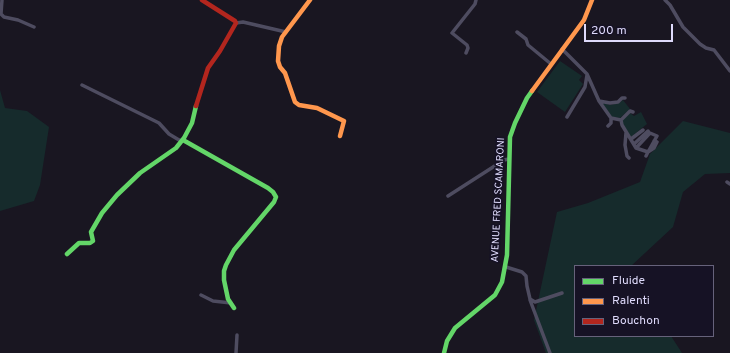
<!DOCTYPE html>
<style>
body{margin:0}
#map{position:relative;width:730px;height:353px;overflow:hidden;background:#191621;font-family:Overpass,sans-serif}
canvas{display:block}
.legend{position:absolute;left:574px;top:265px;width:140px;height:72px;box-sizing:border-box;background:#161225;border:1px solid #66627b;margin:0;padding:5px 7px;list-style:none;font-size:12px;color:#dedafb}
.legend li{display:flex;align-items:center;gap:8px;height:20px}
.legend b{width:20px;border:1px solid #66627b}
.scale{position:absolute;left:584px;top:24px;width:89px;height:18px;box-sizing:border-box;border:2px solid #dedafb;border-top:0;padding-left:5px;font-size:12px;line-height:14px;white-space:nowrap;color:#dedafb;-webkit-text-stroke:3px #161225;paint-order:stroke}
</style>
<div id="map">
<canvas width="730" height="353"></canvas>
<ul class="legend">
<li><b style="height:5px;background:#63d668"></b>Fluide</li>
<li><b style="height:5px;background:#ff974d"></b>Ralenti</li>
<li><b style="height:5px;background:#b3261e"></b>Bouchon</li>
</ul>
<div class="scale">200 m</div>
</div>
<script>
const context = document.querySelector('canvas').getContext('2d');
context.lineJoin = 'round';
function paint(path, color) {
  context.fillStyle = color;
  context.fill(path, 'evenodd');
}
function shape(rows) {
  const path = new Path2D();
  for (const r of rows) {
    path.moveTo(r[0], r[1]);
    for (let i = 2; i < r.length; i += 2) path.lineTo(r[i], r[i + 1]);
  }
  return path;
}
function strokePath(path, color, width, dash) {
  context.strokeStyle = color;
  context.lineWidth = width;
  context.lineCap = dash ? 'butt' : 'round';
  context.setLineDash(dash || []);
  context.stroke(path);
}
function label(font, color, halo, rows, align = 'center') {
  context.font = font + ' Overpass,sans-serif';
  context.lineWidth = 3.5;
  context.setLineDash([]);
  context.textBaseline = 'middle';
  context.strokeStyle = halo;
  context.fillStyle = color;
  for (const [text, x, y, turn = 0] of rows) {
    context.save();
    context.translate(x, y);
    context.rotate((+turn || 0) * Math.PI / 180);
    context.textAlign = isNaN(turn) ? turn : align;
    if (halo) context.strokeText(text, 0, 0);
    context.fillText(text, 0, 0);
    context.restore();
  }
}
paint(shape([
 [560,61,582,76,579,80,583,84,565,112,537,92],
 [0,90,5,108,27,111,49,127,40,185,34,201,0,211],
 [623,100,630,109,620,118,612,117,601,102,610,105,619,103],
 [641,112,647,124,631,137,623,125,622,120,630,113,634,116],
 [683,121,730,133,730,173,705,174,683,192,673,227,631,266,575,266,575,336,671,336,682,353,546,353,534,320,557,212,588,203,640,182,650,154]
]), '#162b2c');
strokePath(shape([
 [2,0,1,14,4,17,18,20,34,27],
 [665,0,670,5,683,27,700,44,706,48,714,50,730,71],
 [236,23,243,22,286,32],
 [517,32,526,39,528,45,551,64],
 [562,49,587,74,599,101,611,118,621,120,622,125,636,148,648,152,646,156],
 [466,53,468,48,467,45,452,33,475,4,476,0],
 [82,85,159,123,169,134,179,140,182,141],
 [599,101,610,103,618,102,622,98,625,98],
 [567,117,585,87,587,75],
 [621,120,630,111,633,112],
 [608,126,611,123,611,118],
 [626,133,625,145,627,156,629,158],
 [631,139,643,130],
 [634,144,648,131],
 [636,148,650,133,657,136,648,152,654,148,657,142,654,141],
 [727,182,730,184],
 [448,196,504,160,509,159],
 [506,267,522,272,526,276,527,286,530,299,535,302,562,293],
 [201,295,213,301,231,303],
 [530,300,550,353],
 [236,353,237,335]
]), '#4e4c60', 3.5);
strokePath(shape([
 [183,140,268,188,273,192,276,197,274,202,234,250,226,265,224,271,224,280,228,299,234,308],
 [67,254,79,243,90,243,93,241,91,232,102,213,117,195,140,173,176,148,184,138,192,123,196,106],
 [444,353,447,341,455,328,495,295,502,282,507,255,510,137,515,123,527,98,532,91]
]), '#63d668', 4.5);
strokePath(shape([
 [310,0,282,37,279,46,278,61,280,67,285,73,295,102,299,105,317,108,344,121,340,136],
 [532,91,584,20,592,0]
]), '#ff974d', 4.5);
strokePath(shape([
 [196,106,208,68,220,51,236,23,235,21,202,0]
]), '#b3261e', 4.5);
label('10px', '#dedafb', '#161225', [
 ["AVENUE FRED SCAMARONI",499,200,-87]
]);
</script>
